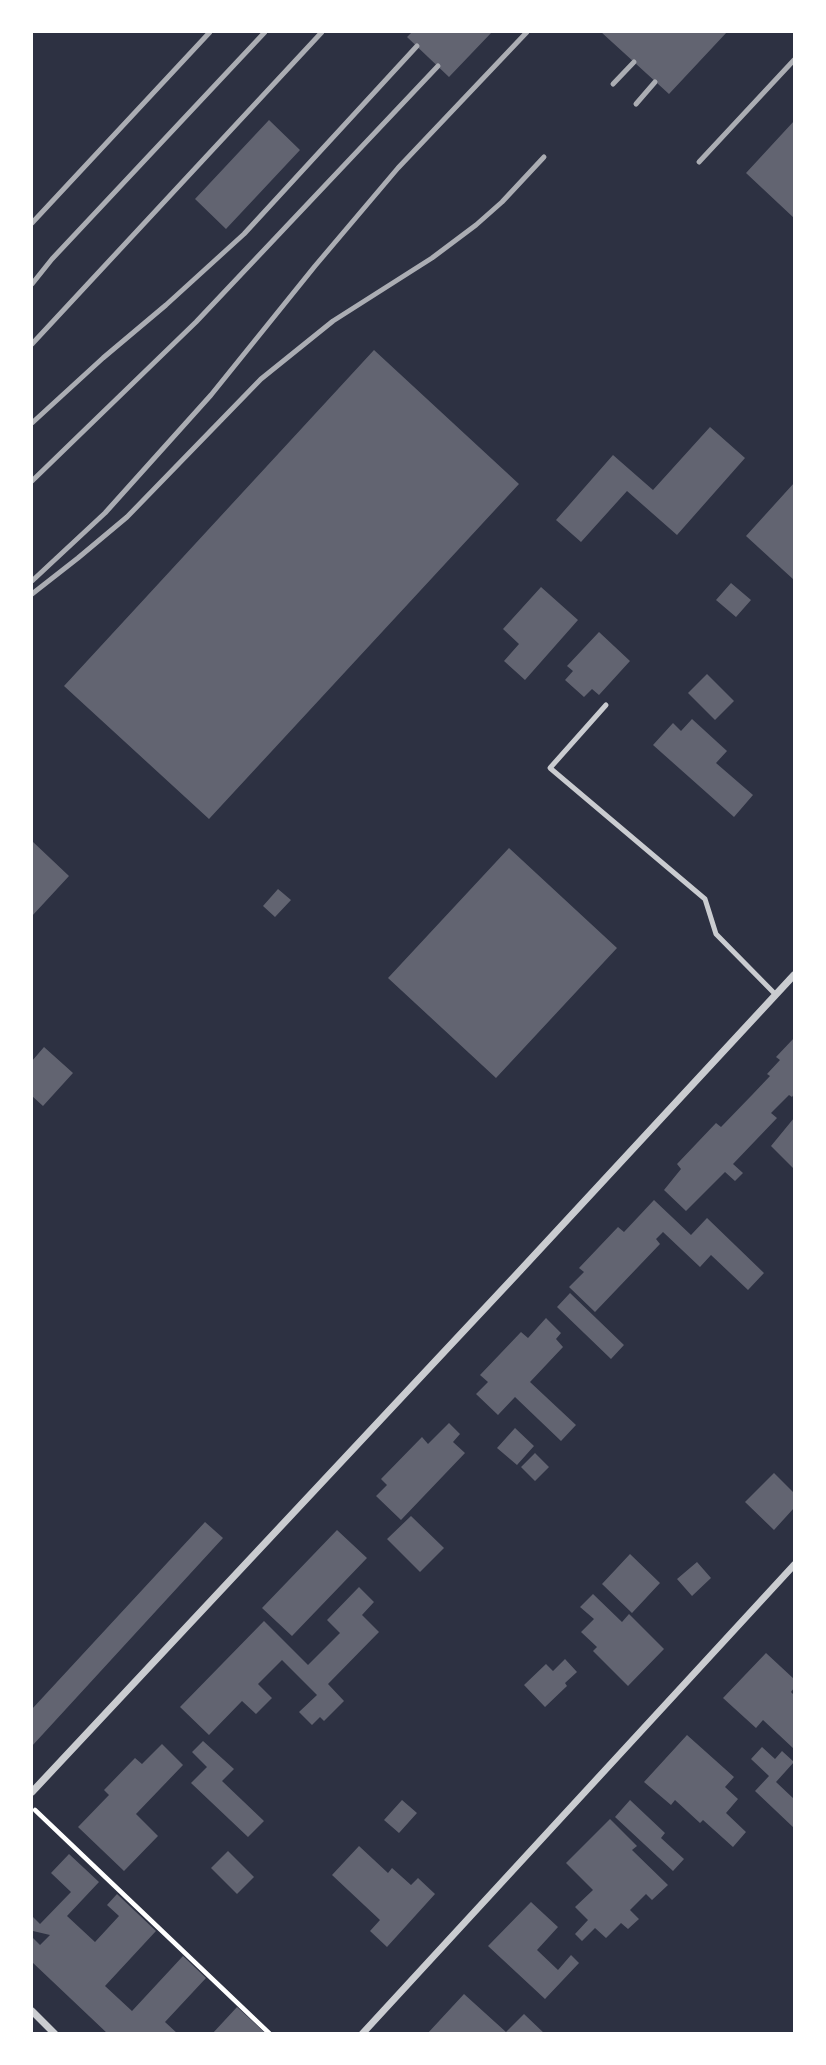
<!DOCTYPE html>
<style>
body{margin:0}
#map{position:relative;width:826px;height:2065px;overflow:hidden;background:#2d3142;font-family:"Fira Sans Condensed",sans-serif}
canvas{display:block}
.frame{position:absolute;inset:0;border:33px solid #fff;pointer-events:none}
</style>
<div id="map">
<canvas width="826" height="2065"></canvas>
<div class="frame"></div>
</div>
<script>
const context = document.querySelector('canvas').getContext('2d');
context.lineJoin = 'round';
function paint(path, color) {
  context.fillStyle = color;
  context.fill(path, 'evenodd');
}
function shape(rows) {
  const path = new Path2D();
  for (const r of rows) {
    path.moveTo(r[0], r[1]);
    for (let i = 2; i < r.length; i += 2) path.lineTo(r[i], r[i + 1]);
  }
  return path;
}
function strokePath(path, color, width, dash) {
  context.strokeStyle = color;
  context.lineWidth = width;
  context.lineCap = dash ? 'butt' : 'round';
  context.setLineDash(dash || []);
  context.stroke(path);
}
paint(shape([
 [412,32,492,32,449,77,407,37],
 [601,32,727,32,669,94],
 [269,120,300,150,226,229,195,199],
 [794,121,794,218,746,173],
 [374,350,519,484,209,819,64,686],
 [710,427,745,458,677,535,627,491,581,542,556,520,613,455,653,490],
 [794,483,794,580,746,536],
 [731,583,751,600,736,617,716,600],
 [541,587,578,620,525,680,504,661,519,644,503,629],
 [599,632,630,661,599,695,592,689,584,697,565,680,573,671,567,666],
 [707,674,734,701,715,720,688,693],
 [692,719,727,751,716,763,753,795,734,817,653,745,673,723,681,731],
 [32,841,69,876,32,916],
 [509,848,617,948,496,1078,388,978],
 [278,889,291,900,275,917,263,906],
 [794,1038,794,1094,792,1097,789,1095,771,1113,777,1118,733,1164,743,1173,735,1181,725,1172,686,1211,664,1190,681,1169,677,1164,716,1123,721,1127,752,1095,770,1076,767,1074,780,1060,776,1057],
 [44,1047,73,1073,43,1106,32,1096,32,1061],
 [794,1118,794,1169,771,1146],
 [654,1200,691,1235,707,1218,764,1273,748,1290,711,1255,700,1267,663,1232,656,1239,660,1244,595,1312,569,1287,584,1272,579,1268,618,1227,624,1232],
 [570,1293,624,1345,611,1359,557,1307],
 [546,1318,561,1333,556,1339,563,1347,530,1382,576,1425,561,1441,515,1397,498,1415,476,1394,488,1382,480,1375,521,1332,528,1338],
 [449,1423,460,1434,453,1442,465,1453,401,1520,376,1496,387,1485,381,1479,422,1437,428,1444],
 [515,1428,534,1446,517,1465,497,1448],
 [535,1453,549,1467,535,1481,521,1467],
 [774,1473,794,1493,794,1508,774,1530,745,1502],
 [411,1516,444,1548,420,1572,387,1539],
 [205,1522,223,1538,32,1746,32,1709],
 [337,1530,367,1558,292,1636,262,1608],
 [630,1554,660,1583,632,1613,602,1584],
 [697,1562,711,1578,692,1596,677,1579],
 [359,1587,374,1602,362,1615,379,1632,328,1684,344,1701,324,1721,320,1717,312,1725,299,1712,317,1695,282,1660,258,1684,272,1698,256,1714,242,1701,209,1735,180,1707,264,1621,308,1665,340,1633,327,1620],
 [593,1594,622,1622,629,1614,664,1649,628,1686,593,1651,597,1647,581,1632,594,1619,580,1607],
 [766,1653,794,1679,794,1688,791,1692,794,1695,794,1749,763,1720,756,1728,723,1698],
 [565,1659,577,1672,565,1683,567,1686,545,1707,524,1685,546,1664,553,1671],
 [687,1735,734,1777,725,1787,738,1799,726,1813,746,1832,733,1847,703,1820,700,1823,675,1800,671,1805,644,1782],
 [203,1741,234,1769,222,1781,264,1821,248,1837,191,1783,207,1767,192,1752],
 [162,1744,183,1765,136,1814,158,1836,124,1871,78,1827,109,1795,104,1790,135,1758,142,1764],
 [762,1747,775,1759,782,1751,794,1762,776,1782,794,1799,794,1828,755,1791,769,1776,751,1759],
 [402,1800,417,1813,399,1833,384,1820],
 [630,1800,665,1833,661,1838,684,1859,673,1871,615,1817],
 [610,1819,637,1846,632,1850,668,1885,652,1900,646,1894,630,1910,639,1919,628,1929,621,1923,606,1938,595,1928,582,1941,575,1934,588,1920,575,1907,593,1890,566,1863],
 [359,1846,388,1873,392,1868,411,1885,418,1878,435,1894,387,1947,370,1931,380,1920,332,1875],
 [228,1851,254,1877,237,1894,211,1868],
 [69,1854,99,1882,67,1916,95,1942,119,1916,107,1905,117,1894,156,1931,105,1986,132,2011,183,1956,206,1978,165,2022,178,2034,108,2034,32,1962,32,1937,40,1945,50,1935,33,1931,32,1933,32,1916,40,1924,71,1892,51,1873],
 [531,1902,558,1927,537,1950,558,1970,571,1955,579,1963,545,1999,488,1946],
 [464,1994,506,2032,524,2014,545,2034,427,2034],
 [237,2007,248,2017,266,2034,212,2034]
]), '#626471');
strokePath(shape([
 [35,1810,270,2034]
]), '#fff', 4.5);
strokePath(shape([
 [606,705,550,768,705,899,716,934,776,995]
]), '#caccd0', 5);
strokePath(shape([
 [32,1792,516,1275,794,975],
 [32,2011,55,2034],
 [362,2034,794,1565]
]), '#caccd0', 7);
strokePath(shape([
 [613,84,634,62],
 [636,104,655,82],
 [699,162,794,60],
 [32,223,210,32],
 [32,284,52,259,265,32],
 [32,344,322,32],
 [32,423,103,358,166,305,244,234,417,46],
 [32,481,196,322,438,66],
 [32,581,105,513,211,395,315,266,398,168,527,32],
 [32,594,78,558,127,517,261,379,333,321,432,258,476,225,502,202,544,157]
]), '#abadb3', 5);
</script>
